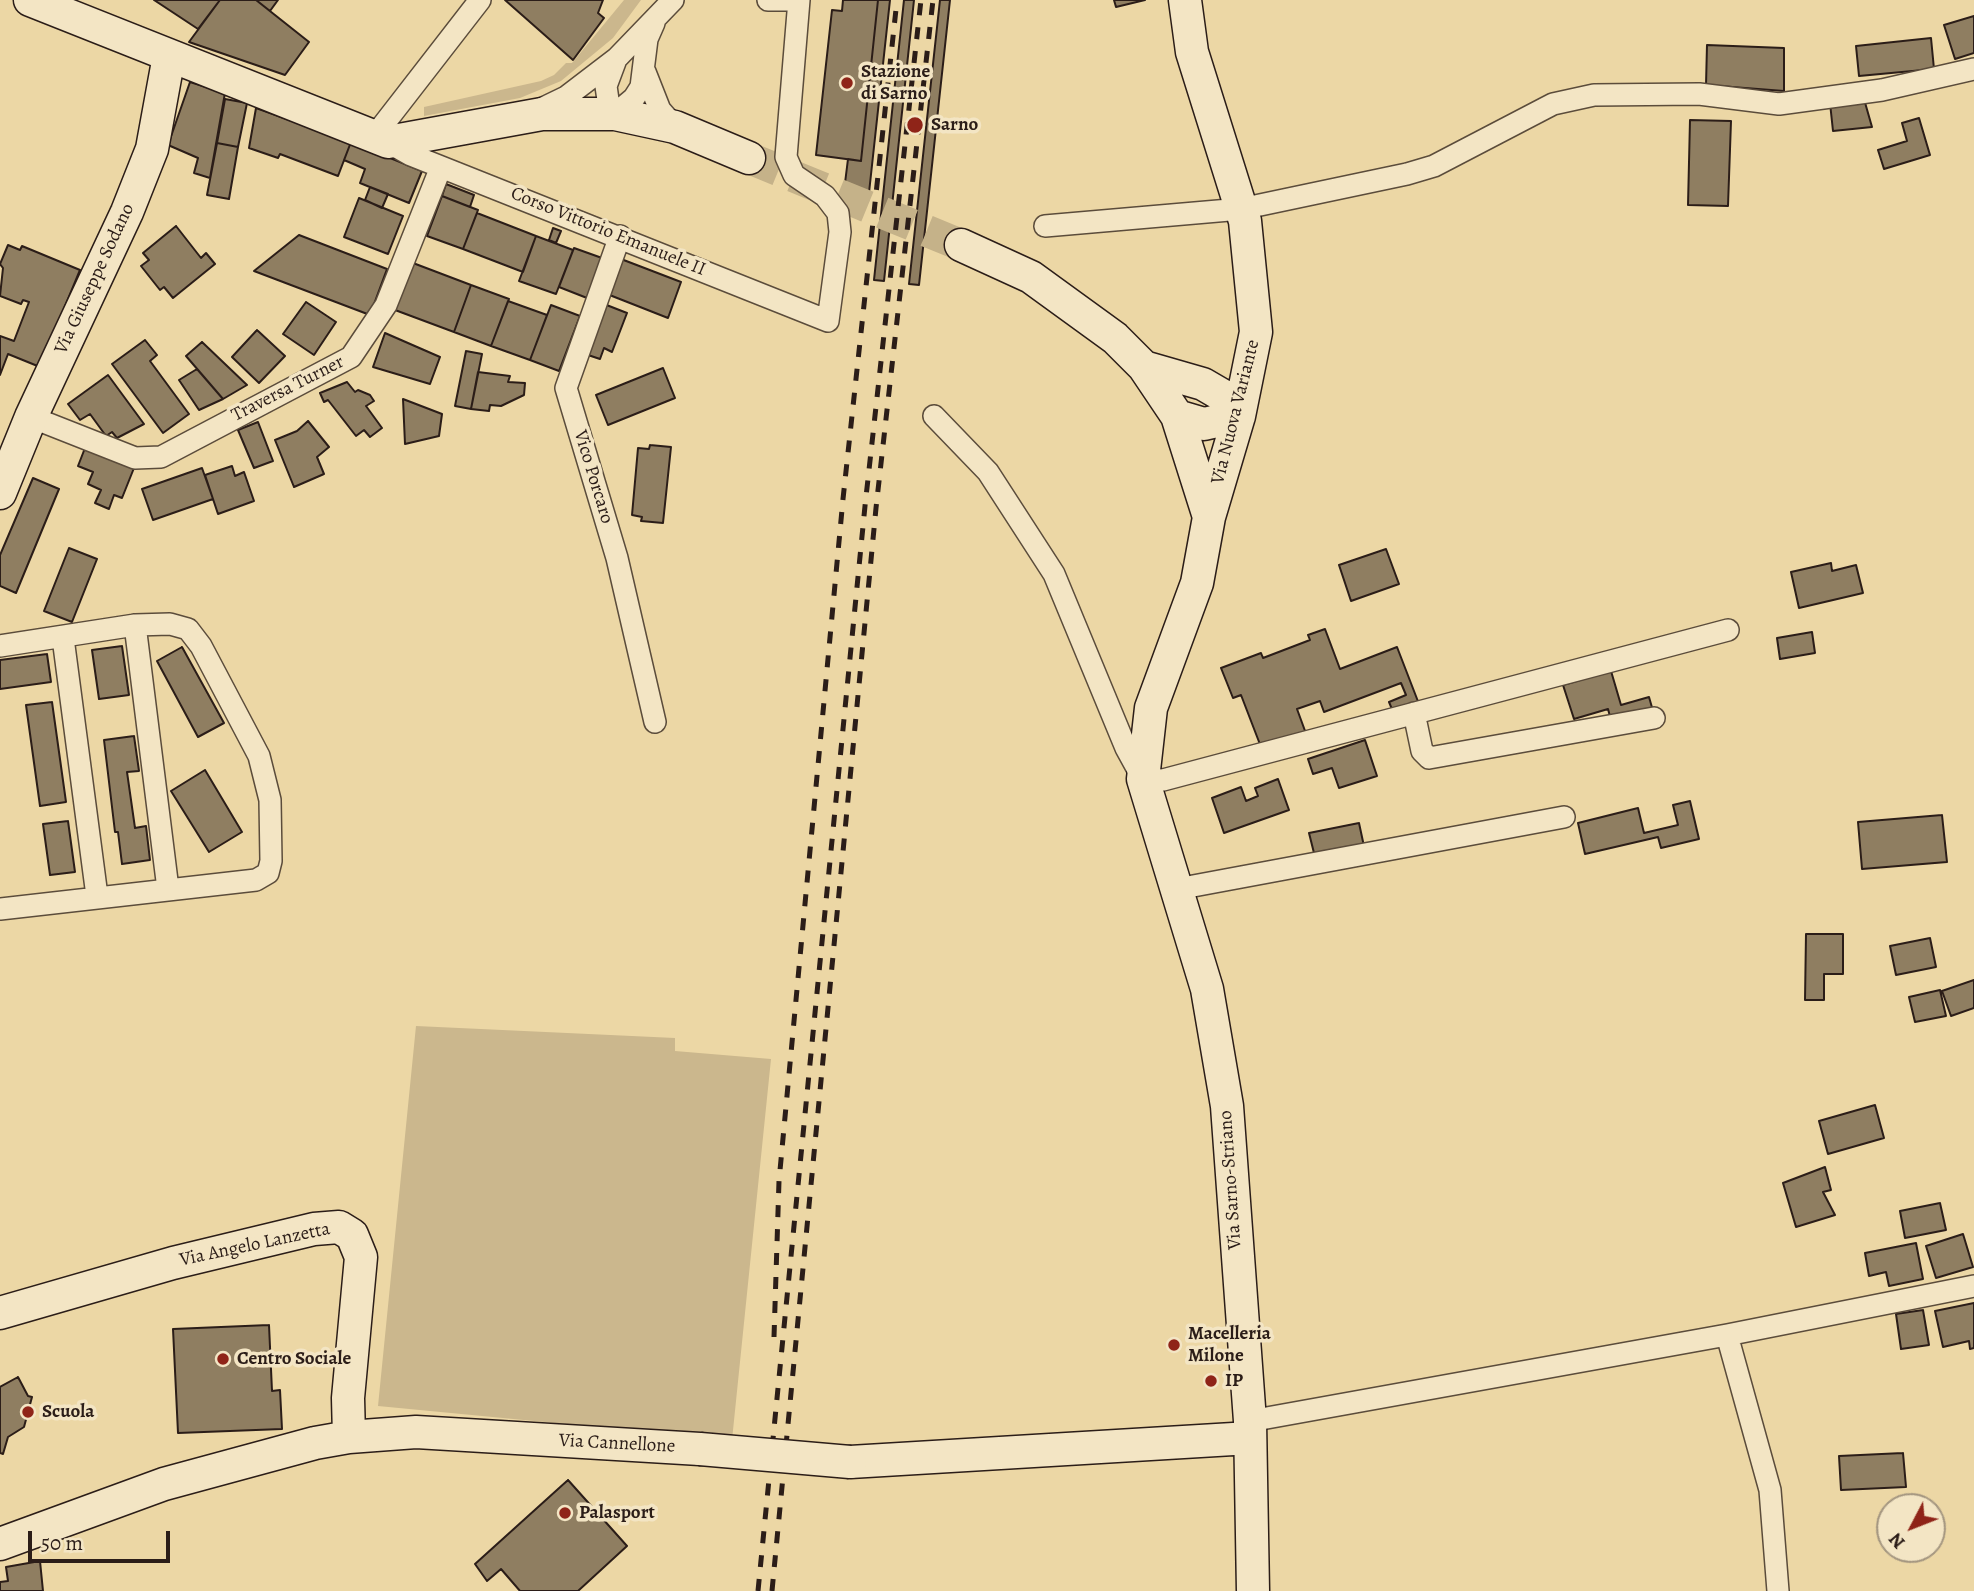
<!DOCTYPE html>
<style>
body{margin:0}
#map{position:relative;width:1974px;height:1591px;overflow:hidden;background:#ecd7a5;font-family:Alegreya,serif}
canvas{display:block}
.north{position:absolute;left:1876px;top:1493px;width:70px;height:70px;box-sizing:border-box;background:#f3e5c4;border:2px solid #a3957f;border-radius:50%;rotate:228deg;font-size:19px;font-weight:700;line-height:28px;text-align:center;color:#2b1d18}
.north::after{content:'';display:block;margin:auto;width:24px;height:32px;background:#8f2418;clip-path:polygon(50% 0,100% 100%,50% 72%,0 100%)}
.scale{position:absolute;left:28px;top:1531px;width:142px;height:32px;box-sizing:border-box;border:4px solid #2b1d18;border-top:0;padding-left:9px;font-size:21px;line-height:24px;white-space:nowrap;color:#2b1d18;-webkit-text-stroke:5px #f3e5c4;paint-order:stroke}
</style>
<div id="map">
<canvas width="1974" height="1591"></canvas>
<div class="north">N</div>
<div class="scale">50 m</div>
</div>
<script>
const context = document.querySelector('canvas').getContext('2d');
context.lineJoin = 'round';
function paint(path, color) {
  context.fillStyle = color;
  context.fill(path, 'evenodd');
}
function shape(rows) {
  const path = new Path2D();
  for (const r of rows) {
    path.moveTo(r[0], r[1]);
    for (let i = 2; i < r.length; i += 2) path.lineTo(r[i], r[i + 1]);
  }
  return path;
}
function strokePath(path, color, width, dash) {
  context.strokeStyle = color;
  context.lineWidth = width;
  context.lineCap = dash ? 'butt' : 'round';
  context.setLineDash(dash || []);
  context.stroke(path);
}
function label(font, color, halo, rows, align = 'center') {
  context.font = font + ' Alegreya,serif';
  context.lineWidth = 7;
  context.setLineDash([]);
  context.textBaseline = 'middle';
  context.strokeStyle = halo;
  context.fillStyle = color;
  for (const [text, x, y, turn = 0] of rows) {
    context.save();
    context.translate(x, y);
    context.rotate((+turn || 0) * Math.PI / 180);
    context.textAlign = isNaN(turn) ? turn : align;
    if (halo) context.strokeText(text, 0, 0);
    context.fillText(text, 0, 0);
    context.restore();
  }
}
paint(shape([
 [624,0,641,0,613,38,561,81,520,98,424,116,424,107,541,81,554,75,566,63,572,63],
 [416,1026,675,1038,675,1051,771,1059,732,1440,378,1406]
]), '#cbb78d');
const building = shape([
 [154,0,220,0,198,29,154,0],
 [220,0,256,0,309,42,285,75,189,42,220,0],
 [256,0,278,0,270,11,256,0],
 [505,0,603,0,598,13,604,18,573,60,505,0],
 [843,0,878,0,861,161,816,155,832,10,842,11,843,0],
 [878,0,890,0,868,202,843,199,848,159,861,161,878,0],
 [904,0,914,0,884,281,874,280,904,0],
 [940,0,950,0,919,285,909,284,940,0],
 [1114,0,1145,0,1116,7,1114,0],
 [1974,16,1974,53,1955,59,1944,25,1974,16],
 [1931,38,1934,69,1859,76,1856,46,1931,38],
 [1707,45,1784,48,1784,91,1706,85,1707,45],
 [190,82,225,93,210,178,194,173,198,158,168,145,190,82],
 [225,99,247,103,238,147,217,143,225,99],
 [1864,99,1872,127,1833,131,1830,103,1864,99],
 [256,108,351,142,338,176,280,154,278,158,249,148,256,108],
 [1919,118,1930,155,1884,169,1878,150,1907,141,1902,123,1919,118],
 [1690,120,1731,121,1728,206,1688,205,1690,120],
 [351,142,422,171,409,203,360,183,365,169,344,160,351,142],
 [217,143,238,147,229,199,207,195,217,143],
 [446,184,474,195,470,207,442,196,446,184],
 [370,187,388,194,382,208,365,200,370,187],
 [442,196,478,210,463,249,427,236,442,196],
 [359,198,403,216,388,254,344,237,359,198],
 [477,213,536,236,523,272,463,249,477,213],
 [176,226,201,258,206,253,215,264,173,298,164,287,160,290,141,266,149,260,143,253,176,226],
 [553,228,561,231,556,243,549,240,553,228],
 [299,235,387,269,370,315,254,271,299,235],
 [536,236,573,250,556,294,519,281,536,236],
 [8,245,20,250,22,246,80,270,40,367,8,354,0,375,0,336,14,341,29,302,23,300,21,304,0,296,3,268,0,264,8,245],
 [574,248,602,258,587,298,559,287,574,248],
 [621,259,681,282,668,318,607,294,621,259],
 [413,263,471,285,454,332,395,310,413,263],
 [471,285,509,299,491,346,454,332,471,285],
 [508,301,547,315,530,360,491,346,508,301],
 [306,302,336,322,314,355,283,334,306,302],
 [604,304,627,313,612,352,604,348,600,359,585,354,604,304],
 [551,305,580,316,559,371,530,360,551,305],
 [257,330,285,356,259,383,232,357,257,330],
 [385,333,440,357,430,384,373,367,385,333],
 [145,340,157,355,150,361,189,414,163,433,112,364,145,340],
 [202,342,247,385,223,399,186,356,202,342],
 [466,351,482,354,471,409,455,406,466,351],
 [663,368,675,398,608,425,596,395,663,368],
 [197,369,223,399,199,410,179,380,197,369],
 [478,372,510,376,508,382,525,383,524,395,501,406,490,405,489,411,471,409,478,372],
 [108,375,144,424,117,438,112,432,106,436,90,414,80,420,68,404,108,375],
 [347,382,355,392,358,390,370,395,374,401,366,406,382,428,370,437,364,430,356,436,328,400,324,402,320,393,347,382],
 [403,399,442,414,439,436,405,444,403,399],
 [308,421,329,447,317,457,324,474,294,487,275,440,297,431,308,421],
 [258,422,273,461,254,468,238,430,258,422],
 [650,445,671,447,663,523,641,521,642,517,632,515,638,448,649,449,650,445],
 [85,448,134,468,122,498,114,495,109,509,95,503,101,490,88,484,93,472,78,466,85,448],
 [232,466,235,476,244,472,254,501,218,514,205,475,232,466],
 [202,468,213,499,153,520,142,489,202,468],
 [33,478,59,489,16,593,0,586,0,555,33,478],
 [69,548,97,559,72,622,44,611,69,548],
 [1386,549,1399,584,1351,601,1339,565,1386,549],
 [1831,563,1832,571,1856,565,1863,593,1799,608,1791,572,1831,563],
 [1325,629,1340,669,1397,647,1419,704,1394,714,1389,702,1406,695,1401,683,1324,712,1320,701,1297,709,1308,739,1261,747,1241,695,1233,698,1221,668,1261,653,1263,658,1310,640,1308,635,1325,629],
 [1812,632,1815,653,1780,659,1777,638,1812,632],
 [122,646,129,695,99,699,92,650,122,646],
 [182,647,224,723,198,737,157,661,182,647],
 [47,654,51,682,0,689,0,660,47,654],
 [1611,671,1621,705,1649,697,1653,711,1612,724,1608,709,1574,719,1563,685,1611,671],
 [52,702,66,802,40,806,26,705,52,702],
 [134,736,139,771,127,772,135,828,146,826,150,860,122,864,118,832,115,832,104,740,134,736],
 [1365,740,1377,776,1339,788,1332,768,1313,774,1308,759,1365,740],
 [205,770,242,832,209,852,171,791,205,770],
 [1278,779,1289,810,1224,833,1212,798,1241,787,1246,801,1258,796,1255,788,1278,779],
 [1690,801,1699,839,1661,848,1658,837,1585,854,1578,823,1638,808,1644,833,1678,825,1673,805,1690,801],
 [1942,815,1947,862,1862,869,1858,822,1942,815],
 [68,821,75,872,50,875,43,824,68,821],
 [1359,823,1365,851,1316,861,1309,833,1359,823],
 [1806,934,1843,934,1843,974,1824,974,1824,1000,1805,1000,1806,934],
 [1930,938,1936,967,1896,975,1890,946,1930,938],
 [1974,980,1974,1008,1951,1016,1942,991,1974,980],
 [1940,990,1946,1016,1915,1022,1909,997,1940,990],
 [1875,1105,1884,1138,1828,1154,1819,1121,1875,1105],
 [1825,1167,1831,1190,1823,1192,1835,1215,1796,1227,1783,1183,1825,1167],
 [1940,1203,1946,1230,1905,1238,1900,1211,1940,1203],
 [1963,1234,1973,1267,1936,1278,1926,1246,1963,1234],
 [1916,1243,1923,1279,1889,1286,1886,1272,1869,1276,1865,1253,1916,1243],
 [1974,1303,1974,1348,1970,1349,1969,1341,1943,1347,1935,1311,1974,1303],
 [1923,1310,1929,1345,1901,1349,1896,1314,1923,1310],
 [269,1325,272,1391,280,1390,282,1429,178,1433,173,1329,269,1325],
 [18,1377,28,1396,32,1397,24,1427,8,1437,3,1454,0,1453,0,1387,18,1377],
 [1903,1453,1906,1487,1841,1490,1839,1456,1903,1453],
 [568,1480,627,1546,578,1591,520,1591,501,1569,487,1581,475,1564,568,1480],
 [40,1561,43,1591,0,1591,0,1582,8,1581,6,1567,40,1561]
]);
paint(building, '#8f7e61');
strokePath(building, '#2b1d18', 2);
strokePath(shape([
 [749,158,961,245]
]), '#c5b289', 32, [32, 16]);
const street = shape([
 [768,0,792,0],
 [615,62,606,86,608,100,615,114,634,98,641,87,647,39,654,23],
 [645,72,660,110,675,127],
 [537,111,566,97,617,58,673,0],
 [373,138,480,0],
 [388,142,411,155,828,321,840,232,838,213,825,196,794,175,786,157,799,0],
 [1045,226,1241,209,1407,174,1434,166,1553,104,1594,95,1699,94,1779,104,1882,90,1974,69],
 [620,236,566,388,617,558,655,722],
 [934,416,988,472,1054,574,1126,748,1143,779,1163,780,1728,630],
 [31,417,135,458,161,457,351,357,386,305,441,167],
 [135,625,168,889],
 [63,638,97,896],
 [0,646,135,625,170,624,188,629,201,646,259,756,270,800,271,861,268,873,256,880,0,909],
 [1414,713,1422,751,1429,758,1654,718],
 [1177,889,1564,817],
 [1727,1335,1770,1490,1778,1591],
 [1250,1421,1727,1335,1974,1286]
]);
const secondary = shape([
 [30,0,388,142,542,114,615,114,675,127,749,158],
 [1185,0,1192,52,1245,221,1256,332,1239,416,1209,517,1197,583,1151,708,1143,779,1207,989,1227,1106,1250,1421,1253,1591],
 [961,245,1031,277,1115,338,1144,367,1177,416,1209,517],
 [1144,367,1203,384,1227,398,1239,416],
 [1177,416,1204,424,1239,416],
 [0,493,31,417,127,212,152,149,169,56],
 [0,1313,173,1263,314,1229,339,1227,352,1235,361,1257,348,1398,349,1437],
 [850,1462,1250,1438],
 [0,1544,164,1484,315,1443,349,1437,416,1432,700,1449]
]);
strokePath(street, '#5b4c3b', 24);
strokePath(secondary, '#2b1d18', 35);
strokePath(street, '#f3e5c4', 21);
strokePath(secondary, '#f3e5c4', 32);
strokePath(shape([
 [774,1337,779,1181,843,499,897,0],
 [758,1591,865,506,921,0],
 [772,1591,876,508,933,0]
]), '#2b1d18', 5, [12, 12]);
const secondaryBridge = shape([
 [700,1449,850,1462]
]);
strokePath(secondaryBridge, '#2b1d18', 35, []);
strokePath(secondaryBridge, '#f3e5c4', 32);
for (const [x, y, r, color] of [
 [847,83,7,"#8f2418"],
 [915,125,9,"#8f2418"],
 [1174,1345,7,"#8f2418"],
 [223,1359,7,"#8f2418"],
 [1211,1381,7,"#8f2418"],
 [28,1412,7,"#8f2418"],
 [565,1513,7,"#8f2418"]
]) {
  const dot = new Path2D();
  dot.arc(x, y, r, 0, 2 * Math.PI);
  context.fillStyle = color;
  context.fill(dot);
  strokePath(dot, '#f3e5c4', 2.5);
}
label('bold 19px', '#2b1d18', '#f3e5c4', [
 ["Stazione",861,72],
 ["di Sarno",861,94],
 ["Sarno",931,125],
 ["Macelleria",1188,1334],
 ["Milone",1188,1356],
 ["Centro Sociale",237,1359],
 ["IP",1225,1381],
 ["Scuola",42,1412],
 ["Palasport",579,1513]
], 'left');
label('19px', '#2b1d18', '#f3e5c4', [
 ["Corso Vittorio Emanuele II",608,232,22],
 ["Via Giuseppe Sodano",95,279,-65],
 ["Traversa Turner",288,389,-27],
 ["Via Nuova Variante",1236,412,-76],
 ["Vico Porcaro",593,477,73],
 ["Via Sarno-Striano",1231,1180,-94],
 ["Via Angelo Lanzetta",255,1245,-12],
 ["Via Cannellone",617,1444,3]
]);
</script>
